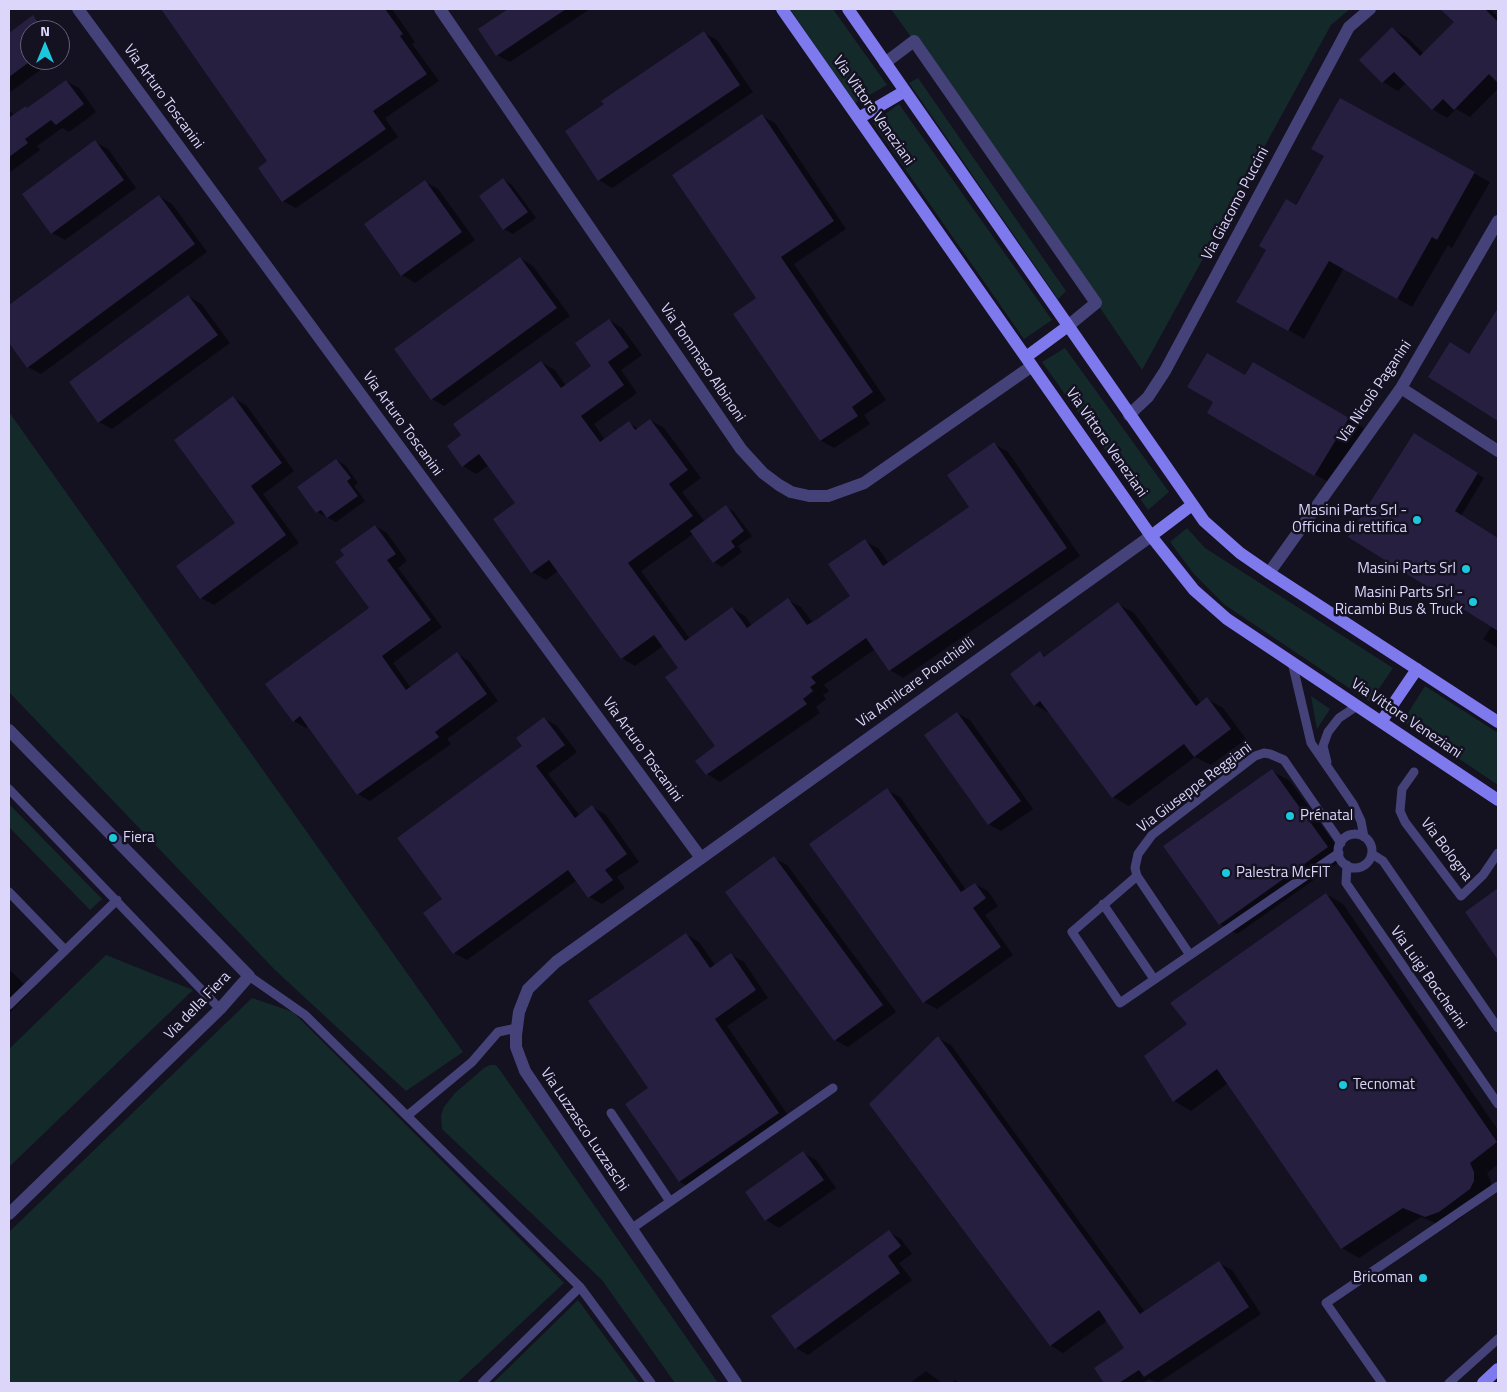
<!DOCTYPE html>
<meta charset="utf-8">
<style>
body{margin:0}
#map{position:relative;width:1507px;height:1392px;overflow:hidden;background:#141121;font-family:"Titillium Web",sans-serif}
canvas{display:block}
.frame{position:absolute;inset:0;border:10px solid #dbd6fa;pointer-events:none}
.north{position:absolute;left:20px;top:20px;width:50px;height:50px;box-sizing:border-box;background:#141121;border:1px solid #646078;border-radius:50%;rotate:0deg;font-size:14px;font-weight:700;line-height:20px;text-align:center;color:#dbd6fa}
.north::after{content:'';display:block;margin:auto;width:18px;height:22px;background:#1dc8de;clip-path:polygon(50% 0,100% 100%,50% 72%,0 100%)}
</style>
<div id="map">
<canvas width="1507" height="1392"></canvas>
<div class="frame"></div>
<div class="north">N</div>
</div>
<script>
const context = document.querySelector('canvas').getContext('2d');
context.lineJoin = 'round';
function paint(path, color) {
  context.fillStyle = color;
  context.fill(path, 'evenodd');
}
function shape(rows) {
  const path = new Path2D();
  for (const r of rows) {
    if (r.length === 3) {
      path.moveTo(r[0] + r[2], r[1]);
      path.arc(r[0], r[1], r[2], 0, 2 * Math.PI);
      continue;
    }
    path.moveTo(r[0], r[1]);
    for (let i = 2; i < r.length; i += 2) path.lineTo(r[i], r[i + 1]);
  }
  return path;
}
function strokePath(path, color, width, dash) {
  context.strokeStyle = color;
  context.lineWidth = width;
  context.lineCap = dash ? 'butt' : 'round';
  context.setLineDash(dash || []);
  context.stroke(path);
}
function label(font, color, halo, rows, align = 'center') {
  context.font = font + ' "Titillium Web",sans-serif';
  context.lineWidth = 5;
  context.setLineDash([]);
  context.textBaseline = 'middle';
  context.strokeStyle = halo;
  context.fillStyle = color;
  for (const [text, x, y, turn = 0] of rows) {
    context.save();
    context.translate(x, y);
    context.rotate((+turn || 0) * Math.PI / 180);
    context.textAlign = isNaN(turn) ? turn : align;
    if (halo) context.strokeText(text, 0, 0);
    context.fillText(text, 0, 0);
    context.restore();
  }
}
paint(shape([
 [790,9,833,9,887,85,855,103],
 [891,9,1350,9,1331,25,1142,370,1022,192],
 [918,78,1066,291,1058,299,909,83],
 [899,104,1052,320,1024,339,873,123],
 [1065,348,1169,492,1148,510,1042,362],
 [9,412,463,1052,406,1091,275,970,9,692],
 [1187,528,1205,548,1393,668,1370,702,1225,605,1194,574,1170,542],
 [1425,686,1498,733,1498,785,1403,721],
 [1311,696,1330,709,1317,729],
 [9,804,102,899,90,910,9,827],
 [106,955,193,990,9,1167,9,1049],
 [252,998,293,1012,564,1283,457,1383,9,1383,9,1232],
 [490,1065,496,1065,502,1073,718,1383,675,1383,602,1280,442,1129,441,1115,444,1107,455,1093,484,1068],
 [578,1300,639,1383,493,1383]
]), '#142a2a');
paint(shape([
 [162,9,392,9,415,42,412,44,439,81,385,118,398,137,296,208,283,201,269,161],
 [510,9,590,9,510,62,497,55,480,29],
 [1442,9,1490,9,1498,17,1498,89,1470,117,1456,109,1447,118,1432,109,1406,83,1398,91,1383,82,1361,60,1393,29,1408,38,1424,54,1456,22],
 [33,17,46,24,51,30,30,30,30,60,54,60,9,93,9,35],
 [704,33,717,40,753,92,612,188,599,180,566,131],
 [60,43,66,51,60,56],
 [66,81,79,88,96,112,69,132,62,128,37,146,40,150,9,173,9,110,15,116,28,109],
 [1340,99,1490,182,1452,248,1448,245,1412,307,1344,268,1304,339,1238,301,1325,155],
 [762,116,775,123,846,229,794,264,886,400,864,415,870,424,834,448,821,441,735,314,757,299],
 [95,142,108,149,136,188,65,240,52,233],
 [504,180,512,185,536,218,513,234,504,229,481,197],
 [425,182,438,189,475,240,415,283,402,275],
 [159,196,172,204,207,252,41,374,28,367,9,341,9,306],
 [520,258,533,266,570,316,444,406,432,399],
 [188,296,201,304,230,343,112,429,99,422],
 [609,320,622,328,642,355,621,370,637,393,594,424,605,440,629,423,639,429,650,420,664,428,701,478,682,492,705,522,726,507,734,512,752,536,738,546,742,552,722,567,714,562,693,534,641,571,690,639,732,608,745,616,752,626,788,600,801,607,813,623,852,596,865,541,879,549,889,564,971,507,994,444,1008,452,1080,556,903,678,890,670,875,649,824,685,829,691,823,695,826,699,816,707,820,713,720,782,707,774,717,747,680,669,663,646,635,666,622,658,558,571,546,580,532,572,517,504,489,465,476,474,463,466,463,436,541,362,555,370,566,386,593,366],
 [1491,322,1498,326,1498,420,1430,376,1469,355],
 [1253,363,1364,428,1330,483,1209,413,1246,376],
 [233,398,246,405,294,471,263,494,299,543,214,605,201,598,237,523],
 [1421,439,1484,478,1461,516,1498,539,1498,648,1483,639,1492,626],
 [336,460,345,465,358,483,354,486,365,501,336,522,317,512],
 [375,526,387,533,407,561,398,568,442,627,393,663,411,688,457,654,469,661,498,701,447,739,451,744,370,801,358,794,309,725,306,728,294,721,370,608],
 [1118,604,1134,613,1201,703,1207,699,1223,708,1246,739,1211,765,1195,757,1129,806,1113,797,1051,714,1035,705,1040,653,1047,657],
 [957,713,970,720,1033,809,1001,831,988,824],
 [544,718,557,726,577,752,548,774,580,816,592,807,605,814,639,862,617,877,625,888,602,904,589,897,577,880,467,960,454,953,443,899,524,746],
 [1272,771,1290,781,1345,858,1237,934,1220,924],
 [887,790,900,797,966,890,975,884,988,891,998,906,985,915,1013,955,937,1009,924,1002],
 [774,858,787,865,896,1012,848,1047,835,1040],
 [1495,892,1498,894,1498,958,1466,913],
 [1326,894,1343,904,1498,1130,1498,1164,1487,1173,1491,1182,1491,1192,1487,1198,1457,1221,1443,1226,1421,1217,1359,1258,1342,1248,1228,1083,1191,1111,1174,1101,1189,1025],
 [686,934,699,942,715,965,731,955,744,962,768,998,727,1026,792,1121,693,1189,680,1182,627,1104,650,1088],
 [9,969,31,991,9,1013],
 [938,1038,951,1045,1145,1312,1219,1263,1232,1270,1261,1314,1158,1383,1149,1379,1142,1383,1106,1383,1096,1368,1126,1348,1107,1321,1063,1353,1050,1345],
 [803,1153,816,1160,836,1188,779,1228,766,1220],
 [889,1232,901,1239,912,1254,899,1263,912,1280,808,1355,796,1348,773,1317],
 [926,1371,942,1383,910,1383],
 [955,1380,960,1383,951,1383]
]), '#0007');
paint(shape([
 [161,9,385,9,403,34,400,36,427,74,373,111,386,129,282,202,258,168,267,161],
 [508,9,566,9,496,56,478,29],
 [1440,9,1485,9,1498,22,1498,83,1489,74,1454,110,1443,99,1432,110,1394,72,1382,83,1359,60,1392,27,1420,56,1454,22],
 [33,15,44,30,30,30,32,60,9,77,9,33],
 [704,31,740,85,598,181,565,131,604,104,601,101],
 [66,80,84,104,56,125,51,120,25,139,28,143,9,157,9,115,10,117,26,106,27,108],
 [1340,98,1475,172,1437,240,1432,237,1397,299,1329,261,1288,331,1236,302,1266,250,1259,246,1286,199,1296,205,1324,156,1311,149],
 [762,114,834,221,781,257,873,392,852,407,858,416,820,441,733,314,756,298,672,175],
 [95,140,124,180,51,234,22,194],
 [503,178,528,212,503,230,479,196],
 [425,180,462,232,401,276,364,224],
 [159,195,195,244,27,368,9,343,9,305],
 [520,257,557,308,431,400,394,349],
 [188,295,218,335,98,423,69,382],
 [1498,308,1498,421,1428,377,1450,342,1469,354],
 [609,319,629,347,608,362,624,385,581,416,600,442,629,421,635,430,650,419,688,470,669,484,693,516,628,563,685,641,732,607,747,628,788,598,807,625,816,620,850,596,828,564,865,539,883,566,969,507,947,475,994,442,1067,548,889,671,866,638,811,677,816,683,810,687,813,691,803,699,807,704,706,775,695,761,715,746,665,677,678,668,654,635,621,659,549,560,531,573,493,519,515,503,479,454,462,467,447,446,461,435,453,424,541,361,561,388,591,366,575,343],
 [1207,353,1245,375,1253,362,1349,418,1314,476,1207,413,1213,402,1187,387],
 [233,396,282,463,251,486,286,535,200,599,176,566,235,523,174,440],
 [1414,433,1478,473,1455,511,1498,538,1498,631,1348,537],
 [336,459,351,478,347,481,358,496,327,518,321,510,316,513,297,487],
 [726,505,744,531,731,541,735,547,713,563,690,531],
 [375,525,396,554,387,560,431,620,382,656,406,690,457,652,487,694,435,732,439,737,357,795,300,716,293,722,265,684,369,608,335,562,344,555,340,550],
 [1118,602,1196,706,1207,697,1231,729,1194,757,1184,744,1112,798,1040,701,1034,706,1010,674,1040,651,1044,657],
 [957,712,1021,801,988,825,924,735],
 [544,717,565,745,536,766,575,818,592,805,627,854,605,870,613,880,588,898,568,870,453,954,423,913,442,899,397,838,522,746,516,738],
 [1272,769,1328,847,1219,925,1163,846],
 [887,788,961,892,975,883,986,898,973,908,1001,947,923,1003,809,844],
 [774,856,883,1005,834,1041,725,892],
 [1498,888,1498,960,1465,912],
 [1326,893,1497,1142,1470,1163,1474,1172,1474,1181,1470,1189,1439,1212,1425,1217,1403,1208,1341,1249,1217,1069,1173,1102,1144,1056,1187,1024,1170,1003],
 [686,933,710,968,731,953,756,990,715,1019,779,1113,679,1182,625,1104,648,1088,588,1001],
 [938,1036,1140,1314,1219,1261,1249,1307,1144,1377,1139,1370,1119,1383,1104,1383,1094,1368,1124,1348,1099,1310,1050,1346,869,1104],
 [803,1151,824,1180,765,1221,745,1192],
 [889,1230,901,1246,888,1256,900,1273,795,1349,771,1316]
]), '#261f40');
strokePath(shape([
 [1292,662,1311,743,1353,804,1361,821,1364,837],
 [1327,762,1323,746,1328,732,1339,718,1357,706],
 [1414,772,1402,789,1400,811,1405,822,1461,896,1483,875,1498,853],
 [9,789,220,1009],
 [1355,851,17],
 [1372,854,1383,861,1498,1028],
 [1347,865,1346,883,1498,1104],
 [1137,876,1072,932,1120,1003,1339,853],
 [9,892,65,950],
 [1103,904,1154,979],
 [1190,955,1137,876,1135,868,1138,854,1152,835,1255,756,1264,753,1270,754,1284,760,1341,843],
 [249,976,305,1015,580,1287,651,1383],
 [9,1005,117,900],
 [611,1113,669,1200],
 [407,1116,472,1062,498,1032,517,1028],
 [631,1229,833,1088],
 [482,1383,580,1287],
 [1382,1383,1326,1303,1498,1186],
 [1449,1383,1498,1339]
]), '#45427a', 9);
strokePath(shape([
 [78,9,701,858],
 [440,9,741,449,763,473,779,485,791,492,809,496,828,496,864,483,1032,366],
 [885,63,914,41,1096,303,1068,326],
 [1401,388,1498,451],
 [1129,415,1148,397,1165,371,1349,27,1370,9],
 [1269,573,1401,388,1498,221],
 [9,730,249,976,220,1009,9,1214],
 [736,1383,525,1071,516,1047,516,1035,519,1012,528,989,556,962,1151,536]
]), '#45427a', 12);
strokePath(shape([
 [782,9,1151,536,1194,590,1227,619,1498,800],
 [848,9,1204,521,1240,553,1269,573,1498,722],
 [859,118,905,91],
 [1026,357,1068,326],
 [1151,536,1192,505],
 [1381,722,1417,669],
 [1483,1383,1498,1369]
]), '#7e79ed', 12);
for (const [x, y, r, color] of [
 [1417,520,5,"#1dc8de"],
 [1466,569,5,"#1dc8de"],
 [1473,602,5,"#1dc8de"],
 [1290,816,5,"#1dc8de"],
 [113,838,5,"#1dc8de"],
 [1226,873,5,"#1dc8de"],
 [1343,1085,5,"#1dc8de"],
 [1423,1278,5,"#1dc8de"]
]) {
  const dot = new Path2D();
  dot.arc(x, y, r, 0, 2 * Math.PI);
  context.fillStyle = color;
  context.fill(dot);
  strokePath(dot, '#141121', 2);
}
label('15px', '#dbd6fa', '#141121', [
 ["Via Arturo Toscanini",163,97,54],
 ["Via Vittore Veneziani",873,111,55],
 ["Via Giacomo Puccini",1236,204,-62],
 ["Via Tommaso Albinoni",702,363,56],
 ["Via Nicolò Paganini",1375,392,-56],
 ["Via Arturo Toscanini",402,424,54],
 ["Via Vittore Veneziani",1106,443,55],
 ["Via Amilcare Ponchielli",916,683,-36],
 ["Via Vittore Veneziani",1406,719,34],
 ["Via Arturo Toscanini",642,750,54],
 ["Via Giuseppe Reggiani",1195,788,-37],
 ["Via Bologna",1446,850,53],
 ["Via Luigi Boccherini",1428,978,55],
 ["Via della Fiera",198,1006,-46],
 ["Via Luzzasco Luzzaschi",584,1130,56]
]);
label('15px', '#dbd6fa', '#141121', [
 ["Masini Parts Srl -",1407,511],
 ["Officina di rettifica",1407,528],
 ["Masini Parts Srl",1456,569],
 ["Masini Parts Srl -",1463,593],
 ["Ricambi Bus & Truck",1463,610],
 ["Prénatal",1300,816,"left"],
 ["Fiera",123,838,"left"],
 ["Palestra McFIT",1236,873,"left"],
 ["Tecnomat",1353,1085,"left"],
 ["Bricoman",1413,1278]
], 'right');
</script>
